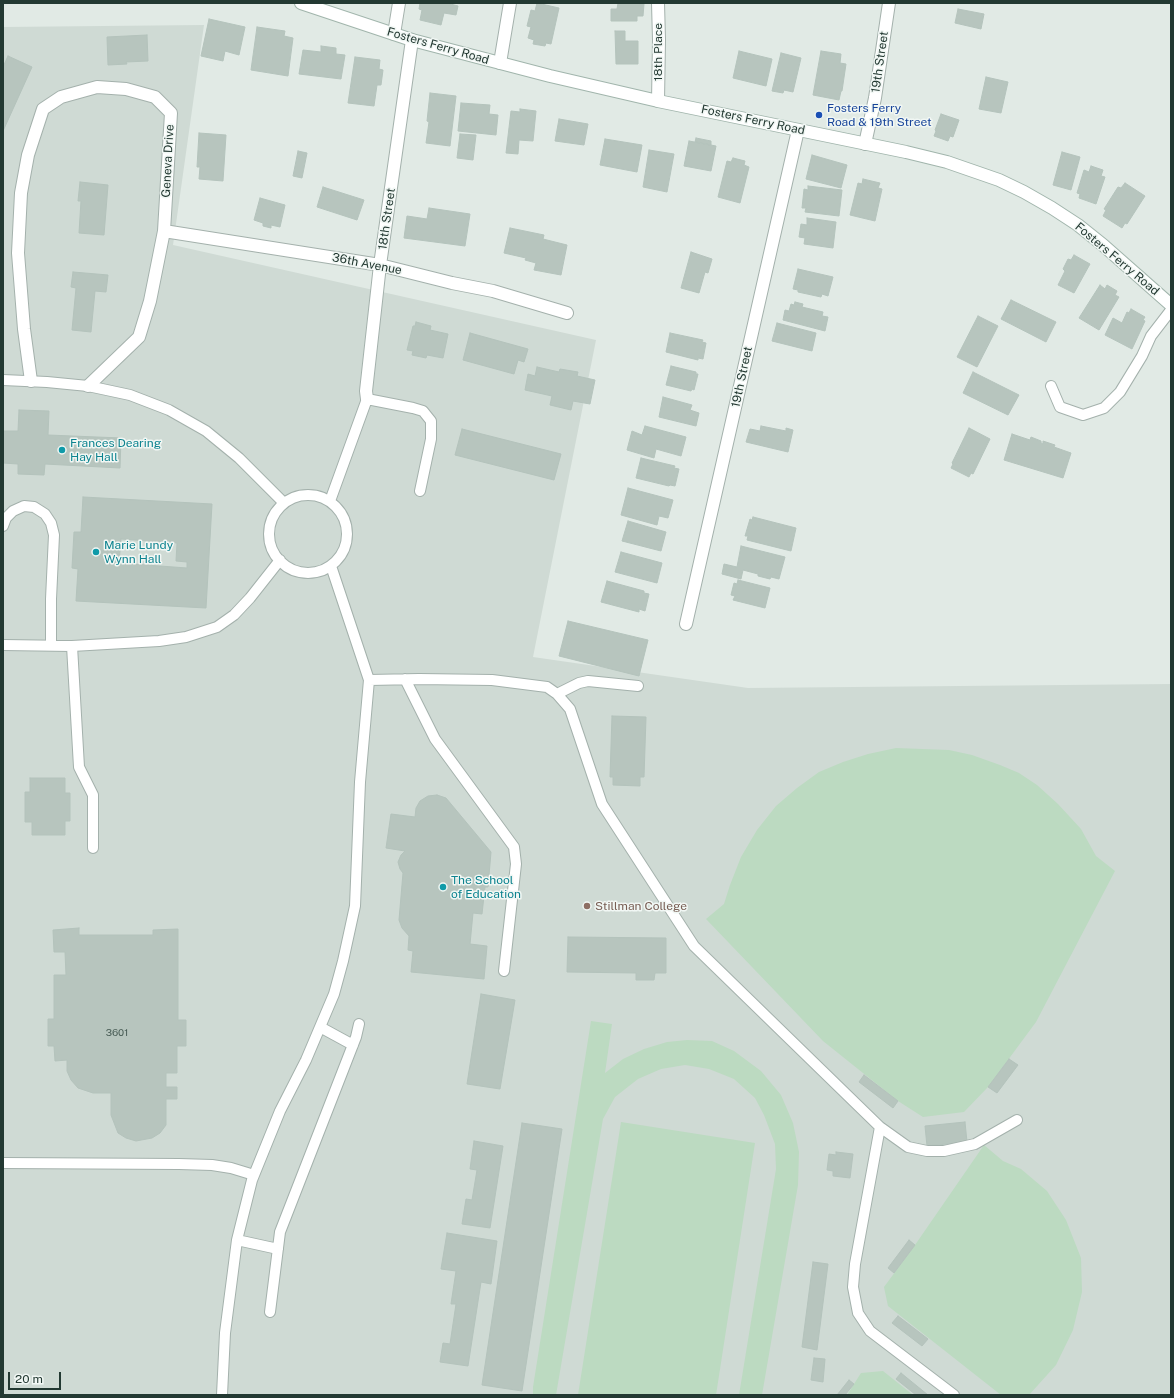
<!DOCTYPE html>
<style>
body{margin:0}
#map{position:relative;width:1174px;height:1398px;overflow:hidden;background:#e1eae5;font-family:"Public Sans",sans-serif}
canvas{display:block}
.frame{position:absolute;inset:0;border:4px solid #233932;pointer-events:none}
.scale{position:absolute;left:8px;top:1372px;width:53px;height:18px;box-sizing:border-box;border:2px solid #233932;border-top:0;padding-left:5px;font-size:12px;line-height:14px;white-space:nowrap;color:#233932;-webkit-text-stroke:3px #f1f7f4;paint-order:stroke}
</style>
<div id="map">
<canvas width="1174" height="1398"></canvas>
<div class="frame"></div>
<div class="scale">20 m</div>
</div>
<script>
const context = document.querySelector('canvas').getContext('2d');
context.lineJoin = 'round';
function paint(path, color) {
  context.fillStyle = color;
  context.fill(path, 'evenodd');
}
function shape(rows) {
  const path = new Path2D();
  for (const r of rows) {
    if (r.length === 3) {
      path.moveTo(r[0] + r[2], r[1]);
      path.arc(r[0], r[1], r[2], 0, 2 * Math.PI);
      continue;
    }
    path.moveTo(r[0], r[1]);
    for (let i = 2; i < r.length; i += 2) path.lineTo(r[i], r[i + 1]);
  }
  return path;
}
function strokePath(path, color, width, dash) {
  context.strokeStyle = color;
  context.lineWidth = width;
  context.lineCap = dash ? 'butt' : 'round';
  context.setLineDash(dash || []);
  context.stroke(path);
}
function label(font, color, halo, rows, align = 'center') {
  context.font = font + ' "Public Sans",sans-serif';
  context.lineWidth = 3;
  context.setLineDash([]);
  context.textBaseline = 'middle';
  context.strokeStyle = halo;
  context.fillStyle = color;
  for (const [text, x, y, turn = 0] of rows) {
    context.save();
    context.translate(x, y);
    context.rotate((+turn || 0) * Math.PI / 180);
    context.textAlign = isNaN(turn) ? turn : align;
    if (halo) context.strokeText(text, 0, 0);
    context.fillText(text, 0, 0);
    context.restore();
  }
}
paint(shape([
 [204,25,173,245,596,340,533,657,748,688,1171,684,1171,1395,3,1395,3,27]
]), '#cfdad4');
paint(shape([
 [896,748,949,750,972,755,1000,765,1019,773,1037,785,1058,804,1081,829,1096,856,1115,871,1036,1022,988,1087,964,1112,923,1117,898,1101,823,1041,706,919,724,904,730,885,741,857,757,830,776,806,797,788,819,772,843,762,868,754],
 [591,1021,612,1024,605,1073,623,1059,644,1049,667,1042,687,1040,712,1041,734,1051,761,1071,781,1095,793,1123,799,1152,798,1185,762,1395,739,1395,776,1169,775,1144,764,1115,755,1098,734,1079,709,1069,685,1065,661,1069,638,1079,615,1097,603,1119,556,1395,533,1395,533,1387],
 [621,1122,755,1143,716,1395,578,1395],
 [984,1145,1003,1161,1021,1169,1047,1191,1066,1220,1081,1258,1082,1292,1073,1330,1056,1365,1029,1395,1001,1395,888,1306,884,1287,915,1245],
 [883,1371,913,1395,847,1395,861,1373]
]), '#bcdac1');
const building = shape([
 [420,3,447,3,458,6,456,15,444,13,441,25,420,20,422,10,419,9,420,3],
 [537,3,559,8,551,44,546,43,545,46,533,44,534,40,528,38,531,27,527,26,531,10,535,11,537,3],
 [618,3,639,3,639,4,644,4,643,16,637,16,637,21,611,21,611,9,617,9,618,3],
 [958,9,984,14,981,29,955,23,958,9],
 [209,19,245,27,239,55,225,51,223,61,201,56,209,19],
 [257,27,285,31,284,36,293,38,288,76,251,70,257,27],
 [615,31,625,31,625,41,638,41,638,64,616,64,615,31],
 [147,35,148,61,126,62,127,64,108,65,107,37,147,35],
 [321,46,336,48,336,54,345,55,341,79,299,74,303,50,321,52,321,46],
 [739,51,772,59,766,86,733,78,739,51],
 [821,51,841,54,840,63,846,64,842,91,841,91,839,100,813,95,821,51],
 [781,53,801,58,793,92,784,90,783,93,772,91,781,53],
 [8,56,32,67,3,131,3,67,8,56],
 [355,57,380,60,379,69,383,70,381,85,377,85,374,106,348,103,355,57],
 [986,77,1008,82,1001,113,979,109,986,77],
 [430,93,456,96,450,146,426,143,429,122,427,121,430,93],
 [461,103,490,105,489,114,498,115,496,135,458,131,461,103],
 [520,109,536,111,533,141,519,140,518,154,506,153,511,111,520,112,520,109],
 [941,114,959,120,953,137,950,136,948,141,934,136,936,131,935,130,941,114],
 [559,119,588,124,584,145,555,141,559,119],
 [199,133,226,135,223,181,199,179,200,167,197,167,199,133],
 [460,134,476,135,473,160,457,158,460,134],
 [696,138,711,141,711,145,695,142,696,138],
 [605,139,642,145,637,172,600,165,605,139],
 [689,141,716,146,711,171,684,166,689,141],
 [649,150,674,154,667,192,643,187,649,150],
 [298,151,307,153,302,178,293,176,298,151],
 [1062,152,1080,157,1071,190,1053,185,1062,152],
 [812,155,847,165,841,188,806,179,812,155],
 [733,158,745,161,744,165,749,167,740,203,718,197,727,161,731,162,733,158],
 [1091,166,1103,170,1101,176,1105,177,1096,204,1079,198,1080,194,1077,193,1084,170,1089,172,1091,166],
 [863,179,880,183,878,188,882,189,875,221,850,215,858,183,862,184,863,179],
 [80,182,108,185,104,235,79,233,81,201,78,201,80,182],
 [1125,183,1145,196,1127,224,1125,223,1122,228,1103,216,1106,210,1104,209,1118,187,1121,188,1125,183],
 [808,186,842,190,839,216,805,212,806,208,802,208,804,189,808,190,808,186],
 [323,187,364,200,357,220,317,207,323,187],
 [260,198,285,205,280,227,271,225,271,228,263,226,263,223,254,220,260,198],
 [429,208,470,214,465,246,404,238,407,216,427,219,429,208],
 [807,218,836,222,833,248,804,244,805,238,799,237,801,224,807,225,807,218],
 [510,228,544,235,543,239,567,245,561,275,534,270,536,263,525,260,526,258,504,253,510,228],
 [691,252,712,259,708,273,705,272,699,293,681,288,691,252],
 [1074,255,1090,264,1074,293,1058,285,1065,271,1063,269,1068,259,1071,260,1074,255],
 [798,269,833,277,828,296,822,294,821,297,798,292,798,290,793,289,798,269],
 [73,272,108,275,106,292,95,291,91,332,72,330,76,288,71,287,73,272],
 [1100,285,1105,289,1107,285,1117,291,1115,295,1119,297,1099,330,1079,318,1100,285],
 [1011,300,1056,322,1046,342,1001,319,1011,300],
 [795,302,803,304,802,307,823,312,822,316,828,317,825,331,783,320,785,310,789,311,791,304,794,305,795,302],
 [1131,309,1145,317,1143,320,1145,321,1132,349,1105,335,1113,318,1122,323,1127,312,1129,313,1131,309],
 [978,316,998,326,977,367,957,357,978,316],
 [416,322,431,326,430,330,448,334,443,358,427,355,426,358,412,355,413,351,407,350,413,326,415,326,416,322],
 [777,323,816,333,812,351,772,341,777,323],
 [470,333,528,349,524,362,518,360,514,374,463,360,470,333],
 [670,333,703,340,702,342,706,343,703,359,698,358,698,360,666,352,670,333],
 [671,366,696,372,696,374,698,374,694,390,692,389,691,391,666,385,671,366],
 [537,367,559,372,560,369,578,372,577,376,595,380,590,404,573,401,571,410,550,405,552,396,525,390,528,374,535,376,537,367],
 [973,372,1019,395,1008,415,963,393,973,372],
 [663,397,692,405,690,410,699,413,696,426,659,417,663,397],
 [19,410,49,411,48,435,121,438,120,468,45,464,44,475,18,474,18,464,3,463,3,431,18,431,19,410],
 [645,426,686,437,681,456,656,449,654,458,627,450,632,431,642,435,645,426],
 [761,426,786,431,786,428,793,430,788,452,746,442,750,429,760,431,761,426],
 [969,428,990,439,973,474,971,473,969,477,951,468,953,464,952,463,969,428],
 [462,429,561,454,554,480,455,455,462,429],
 [1012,434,1030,440,1031,437,1041,441,1041,443,1043,444,1043,441,1055,445,1054,447,1071,453,1063,478,1004,460,1012,434],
 [641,458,675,466,674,468,679,469,675,486,670,485,669,486,636,478,641,458],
 [628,488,673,500,668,518,659,516,657,525,621,515,628,488],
 [83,497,212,504,206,608,76,601,78,569,72,568,74,532,81,532,83,497],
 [121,539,177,543,176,561,187,562,187,568,119,563,121,539],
 [753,517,796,528,791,551,747,540,748,536,745,536,750,519,752,520,753,517],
 [628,521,666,532,661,551,622,541,628,521],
 [741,546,785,557,779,579,771,577,770,579,758,576,758,574,743,570,741,579,722,574,724,564,737,567,741,546],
 [621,552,662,563,657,583,615,572,621,552],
 [738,580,770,588,765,608,733,600,735,596,731,595,734,583,737,584,738,580],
 [607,581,644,591,644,593,649,594,645,611,639,609,639,612,601,602,607,581],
 [568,621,648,640,639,676,559,656,568,621],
 [612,716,646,717,644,777,640,777,640,786,613,785,613,777,610,777,612,716],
 [30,778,65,778,65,793,70,793,70,821,65,821,65,835,32,835,32,822,25,822,25,792,30,792,30,778],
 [437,795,446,798,491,852,488,887,485,887,482,914,473,913,470,944,487,946,484,979,411,972,413,951,408,950,409,936,402,928,399,920,403,873,400,869,398,862,401,855,405,851,386,848,391,814,415,817,416,808,420,801,428,796,437,795],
 [79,928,79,935,153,935,153,930,178,929,178,1020,186,1020,186,1046,177,1046,177,1073,166,1073,166,1087,177,1087,177,1099,166,1099,166,1125,160,1133,152,1138,136,1141,126,1138,118,1133,111,1115,111,1093,93,1093,78,1088,71,1080,67,1071,67,1060,55,1061,54,1046,48,1046,48,1019,54,1019,54,975,66,975,65,952,54,952,53,930,79,928],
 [568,937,666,938,666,973,655,973,654,980,636,980,636,973,567,972,568,937],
 [481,994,515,1000,500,1089,467,1084,481,994],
 [1009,1059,1018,1065,997,1093,988,1087,1009,1059],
 [864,1075,898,1101,893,1108,859,1082,864,1075],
 [965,1122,967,1142,927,1146,925,1126,965,1122],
 [522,1123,562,1129,522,1391,482,1385,522,1123],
 [474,1141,503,1146,490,1228,462,1224,466,1199,472,1200,477,1170,470,1169,474,1141],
 [836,1152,853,1154,850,1178,833,1176,833,1171,827,1170,829,1154,836,1155,836,1152],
 [447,1233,497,1241,491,1284,481,1282,468,1366,440,1362,443,1343,450,1344,456,1304,451,1304,456,1271,441,1269,447,1233],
 [909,1240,915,1245,894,1273,888,1268,909,1240],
 [813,1262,828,1264,817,1350,802,1347,813,1262],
 [898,1316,928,1339,922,1346,892,1323,898,1316],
 [814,1358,825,1359,823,1382,811,1380,814,1358],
 [901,1373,928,1395,916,1395,896,1379,901,1373],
 [849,1380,854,1384,845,1395,837,1395,849,1380]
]);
paint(building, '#b7c5be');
strokePath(building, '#b4c3bc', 1);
const lane = shape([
 [3,380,47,382,88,386,130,395,169,410,206,431,239,458,284,503],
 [1051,386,1060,407,1083,415,1104,408,1120,392,1142,356,1151,336,1171,310],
 [308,534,39],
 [330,501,367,399,413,408,423,411,431,421,431,439,420,491],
 [3,526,6,518,13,511,24,506,34,507,45,514,51,523,54,535,51,599,51,645],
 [3,645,72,646,159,641,186,637,217,627,234,615,250,598,280,560],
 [72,646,79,767,93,795,93,848],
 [405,679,435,739,514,847,516,864,504,971],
 [369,680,419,679,492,680,547,687,557,694,570,709,602,804,694,946,880,1127,908,1147,927,1151,944,1151,975,1144,1017,1120],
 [557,694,579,683,588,681,638,686],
 [320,1027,353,1045],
 [880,1127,855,1264,853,1287,858,1313,870,1331,954,1395],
 [3,1163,179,1164,212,1165,231,1168,254,1175],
 [237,1240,278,1249],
 [270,1312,280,1232,356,1037,359,1024],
 [222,1395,225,1333,237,1240,252,1180,280,1111,306,1060,334,994,343,961,355,906,360,782,369,680,331,566]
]);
const street = shape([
 [394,34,399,3],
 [500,63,510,3],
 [658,101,659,40,658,3],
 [865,144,875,98,889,3],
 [164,231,380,265,452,283,493,291,567,313],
 [31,381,24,329,18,253,21,193,28,155,43,109,61,97,97,87,126,89,155,97,171,113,164,231,150,301,139,337,88,386],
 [367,399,366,391,380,265,412,40],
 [686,624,798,130]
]);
const secondary = shape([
 [301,3,412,40,550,76,658,101,906,152,947,162,999,180,1024,192,1052,208,1078,225,1103,245,1171,305]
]);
strokePath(lane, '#a4b1ac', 12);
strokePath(street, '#a4b1ac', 14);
strokePath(secondary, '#a1b5ac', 14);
strokePath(lane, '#fff', 10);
strokePath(street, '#fff', 12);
strokePath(secondary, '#fff', 12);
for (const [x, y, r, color] of [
 [819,115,4,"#1a4fb4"],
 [62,450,4,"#0f9aa8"],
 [96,552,4,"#0f9aa8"],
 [443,887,4,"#0f9aa8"],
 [587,906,4,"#8d6e63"]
]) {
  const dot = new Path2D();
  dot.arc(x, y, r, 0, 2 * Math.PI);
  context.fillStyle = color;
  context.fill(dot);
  strokePath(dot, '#f1f7f4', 1.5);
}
label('10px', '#485c55', null, [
 ["3601",117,1033]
]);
label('12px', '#233932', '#f1f7f4', [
 ["Fosters Ferry Road",438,46,16],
 ["18th Place",658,52,-90],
 ["19th Street",880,62,-82],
 ["Fosters Ferry Road",753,120,12],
 ["Geneva Drive",168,161,-87],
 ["18th Street",387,219,-82],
 ["Fosters Ferry Road",1117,259,40],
 ["36th Avenue",367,264,11],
 ["19th Street",742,377,-78]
]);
label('12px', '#164399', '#f1f7f4', [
 ["Fosters Ferry",827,108],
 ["Road & 19th Street",827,122]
], 'left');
label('12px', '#0d838f', '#f1f7f4', [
 ["Frances Dearing",70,443],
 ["Hay Hall",70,457],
 ["Marie Lundy",104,545],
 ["Wynn Hall",104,559],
 ["The School",451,880],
 ["of Education",451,894]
], 'left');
label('12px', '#785e54', '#f1f7f4', [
 ["Stillman College",595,906]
], 'left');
</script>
